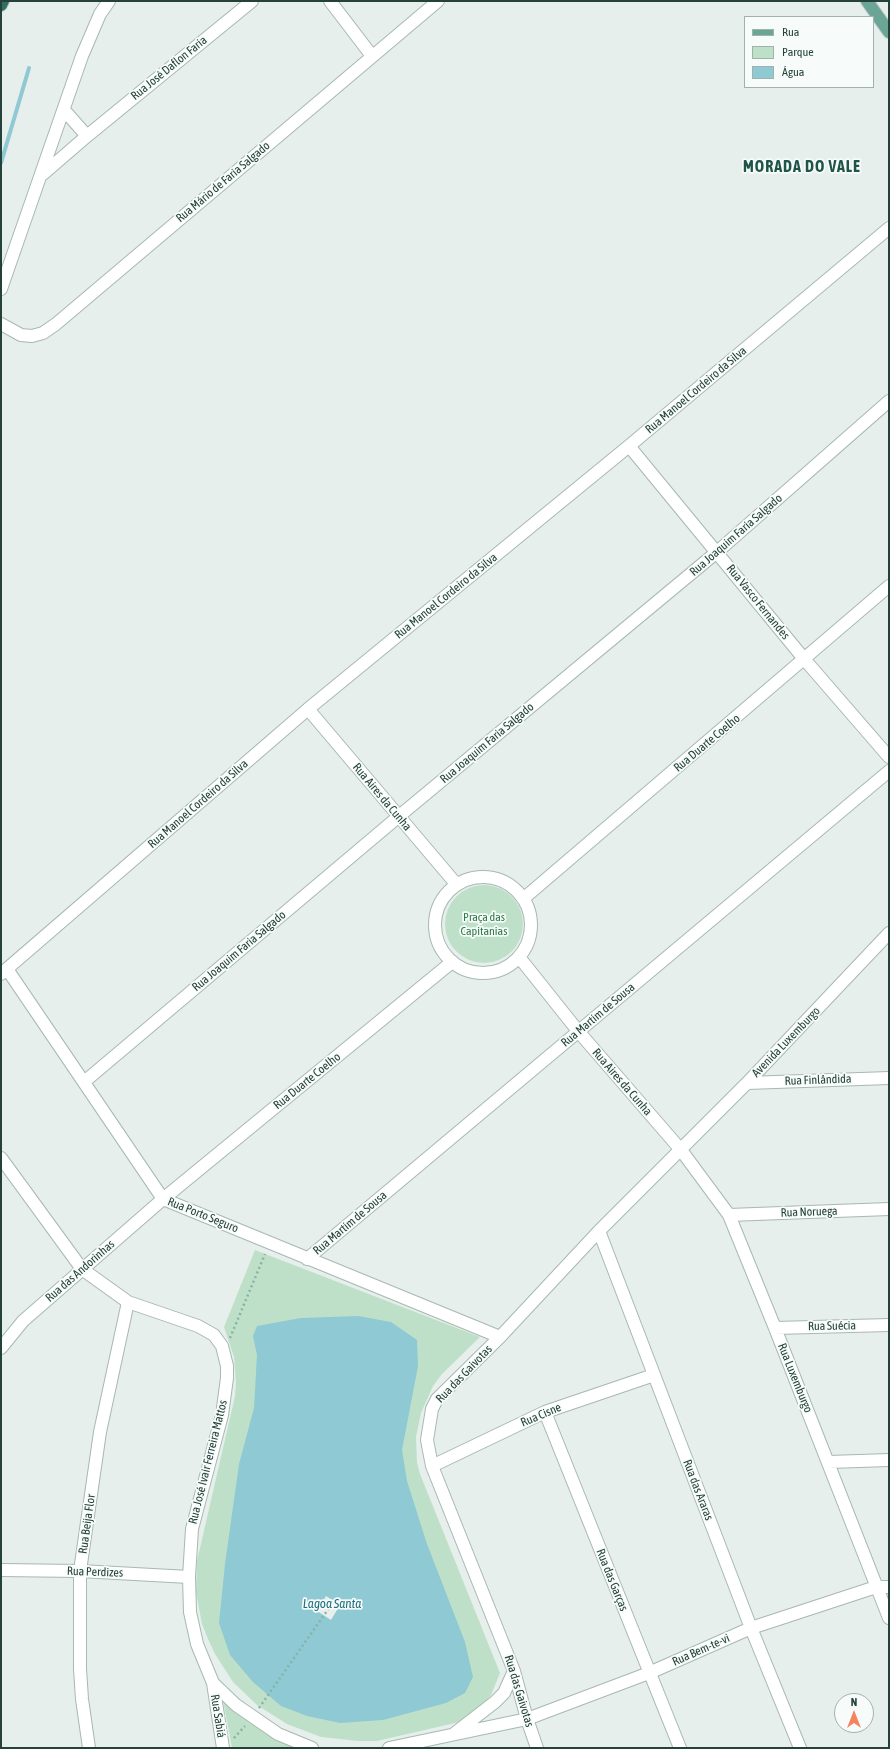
<!DOCTYPE html>
<meta charset="utf-8">
<style>
body{margin:0}
#map{position:relative;width:890px;height:1749px;overflow:hidden;background:#e6efeb;font-family:"Asap Condensed",sans-serif}
canvas{display:block}
.frame{position:absolute;inset:0;border:2px solid #24423a;pointer-events:none}
.legend{position:absolute;left:744px;top:16px;width:130px;height:72px;box-sizing:border-box;background:#f7fbf9;border:1px solid #a3b1ad;margin:0;padding:5px 7px;list-style:none;font-size:12px;color:#24423a}
.legend li{display:flex;align-items:center;gap:8px;height:20px}
.legend b{width:20px;border:1px solid #a3b1ad}
.north{position:absolute;left:834px;top:1693px;width:40px;height:40px;box-sizing:border-box;background:#f7fbf9;border:1px solid #a3b1ad;border-radius:50%;rotate:0deg;font-size:11px;font-weight:700;line-height:16px;text-align:center;color:#24423a}
.north::after{content:'';display:block;margin:auto;width:14px;height:18px;background:#f4845f;clip-path:polygon(50% 0,100% 100%,50% 72%,0 100%)}
</style>
<div id="map">
<canvas width="890" height="1749"></canvas>
<div class="frame"></div>
<ul class="legend">
<li><b style="height:5px;background:#6aa596"></b>Rua</li>
<li><b style="height:11px;background:#bfe0c8"></b>Parque</li>
<li><b style="height:11px;background:#8ec9d4"></b>Água</li>
</ul>
<div class="north">N</div>
</div>
<script>
const context = document.querySelector('canvas').getContext('2d');
context.lineJoin = 'round';
function paint(path, color) {
  context.fillStyle = color;
  context.fill(path, 'evenodd');
}
function shape(rows) {
  const path = new Path2D();
  for (const r of rows) {
    if (r.length === 3) {
      path.moveTo(r[0] + r[2], r[1]);
      path.arc(r[0], r[1], r[2], 0, 2 * Math.PI);
      continue;
    }
    path.moveTo(r[0], r[1]);
    for (let i = 2; i < r.length; i += 2) path.lineTo(r[i], r[i + 1]);
  }
  return path;
}
function strokePath(path, color, width, dash) {
  context.strokeStyle = color;
  context.lineWidth = width;
  context.lineCap = dash ? 'butt' : 'round';
  context.setLineDash(dash || []);
  context.stroke(path);
}
function label(font, color, halo, rows, align = 'center') {
  context.font = font + ' "Asap Condensed",sans-serif';
  context.lineWidth = 3.5;
  context.setLineDash([]);
  context.textBaseline = 'middle';
  context.strokeStyle = halo;
  context.fillStyle = color;
  for (const [text, x, y, turn = 0] of rows) {
    context.save();
    context.translate(x, y);
    context.rotate((+turn || 0) * Math.PI / 180);
    context.textAlign = isNaN(turn) ? turn : align;
    if (halo) context.strokeText(text, 0, 0);
    context.fillText(text, 0, 0);
    context.restore();
  }
}
paint(shape([
 [484,924,39],
 [255,1250,480,1337,442,1374,433,1386,421,1413,416,1437,417,1462,420,1474,500,1673,491,1695,484,1704,466,1719,455,1723,377,1741,358,1741,321,1737,287,1724,257,1705,233,1682,215,1654,208,1639,202,1624,196,1592,197,1561,235,1396,236,1383,234,1357,224,1327],
 [223,1700,300,1748,232,1748]
]), '#bfe0c8');
paint(shape([
 [358,1316,391,1322,417,1340,418,1366,402,1450,407,1481,427,1544,465,1642,473,1677,465,1693,446,1703,383,1720,340,1723,307,1716,281,1706,253,1682,230,1655,219,1623,225,1564,239,1464,254,1408,257,1355,253,1336,257,1326,301,1318]
]), '#8ec9d4');
paint(shape([
 [326,1596,340,1605,331,1620,317,1611]
]), '#e6efeb');
strokePath(shape([
 [1,163,29,68]
]), '#8ec9d4', 4);
const street = shape([
 [330,1,372,56],
 [64,110,87,136],
 [43,174,87,136,252,1],
 [1,289,82,56,100,14,109,1],
 [1,324,21,335,32,336,43,333,56,324,438,1],
 [629,446,805,660,889,757],
 [308,709,457,885],
 [483,925,48],
 [523,899,889,586],
 [519,957,578,1031,681,1150,729,1215,775,1328,889,1618],
 [7,969,163,1199,500,1337],
 [1,974,308,709,629,446,889,228],
 [84,1082,398,817,717,552,889,401],
 [747,1083,889,1078],
 [1,1158,82,1269,128,1302,198,1326,214,1335,222,1346,227,1366,227,1378,222,1415,192,1529,189,1577,190,1612,197,1644,213,1683,236,1705,278,1734,312,1748],
 [729,1215,889,1209],
 [599,1231,751,1628,800,1748],
 [307,1259,889,771],
 [775,1328,889,1325],
 [1,1348,23,1321,163,1199,452,962],
 [545,1412,680,1748],
 [829,1462,889,1460],
 [432,1466,545,1412,654,1375],
 [1,1570,80,1571,189,1577],
 [213,1683,223,1748],
 [455,1733,495,1702,504,1693,514,1671],
 [89,1748,82,1699,80,1669,80,1571,100,1432,128,1302],
 [389,1748,527,1719,649,1673,751,1628,876,1587,889,1587],
 [537,1748,527,1719,514,1671,432,1466,427,1440,432,1409,437,1399,500,1337,599,1231,747,1083,889,933]
]);
const primary = shape([
 [867,1,889,32]
]);
const highway = shape([
 [1,5,3,1]
]);
strokePath(street, '#a8b8b2', 14);
strokePath(primary, '#c2cac8', 14);
strokePath(highway, '#c2cac8', 14);
strokePath(shape([
 [230,1338,265,1254],
 [259,1708,329,1608],
 [234,1738,245,1726]
]), '#86b3a5', 2.5, [2, 3]);
strokePath(street, '#fff', 12);
strokePath(primary, '#6aa596', 12);
strokePath(highway, '#2f6f62', 12);
label('12px', '#24423a', '#f7fbf9', [
 ["Rua José Daflon Faria",169,68,-39],
 ["Rua Mário de Faria Salgado",223,182,-40],
 ["Rua Manoel Cordeiro da Silva",696,390,-40],
 ["Rua Joaquim Faria Salgado",736,535,-41],
 ["Rua Manoel Cordeiro da Silva",446,596,-39],
 ["Rua Vasco Fernandes",758,602,51],
 ["Rua Joaquim Faria Salgado",487,743,-40],
 ["Rua Duarte Coelho",707,743,-40],
 ["Rua Aires da Cunha",382,797,50],
 ["Rua Manoel Cordeiro da Silva",198,804,-41],
 ["Rua Joaquim Faria Salgado",239,951,-40],
 ["Rua Martim de Sousa",598,1015,-40],
 ["Avenida Luxemburgo",786,1042,-46],
 ["Rua Finlândida",818,1080,-2],
 ["Rua Duarte Coelho",307,1081,-39],
 ["Rua Aires da Cunha",622,1082,49],
 ["Rua Noruega",809,1212,-2],
 ["Rua Porto Seguro",203,1215,22],
 ["Rua Martim de Sousa",350,1223,-40],
 ["Rua das Andorinhas",80,1271,-41],
 ["Rua Suécia",832,1326,-1],
 ["Rua das Gaivotas",464,1374,-46],
 ["Rua Luxemburgo",795,1378,68],
 ["Rua Cisne",541,1415,-23],
 ["Rua José Ivair Ferreira Mattos",208,1462,-76],
 ["Rua das Araras",698,1490,69],
 ["Rua Beija Flor",87,1524,-82],
 ["Rua Perdizes",95,1572,2],
 ["Rua das Garças",612,1580,68],
 ["Rua Bem-te-vi",701,1650,-24],
 ["Rua das Gaivotas",519,1691,73],
 ["Rua Sabiá",218,1716,81]
]);
label('12px', '#2d7a4b', '#f7fbf9', [
 ["Praça das",484,917],
 ["Capitanias",484,931]
]);
label('italic 13px', '#1c6f80', '#f7fbf9', [
 ["Lagoa Santa",332,1604]
]);
context.letterSpacing = '1px';
label('bold 16px', '#1f5548', '#f7fbf9', [
 ["MORADA DO VALE",802,167]
]);
context.letterSpacing = '0px';
</script>
